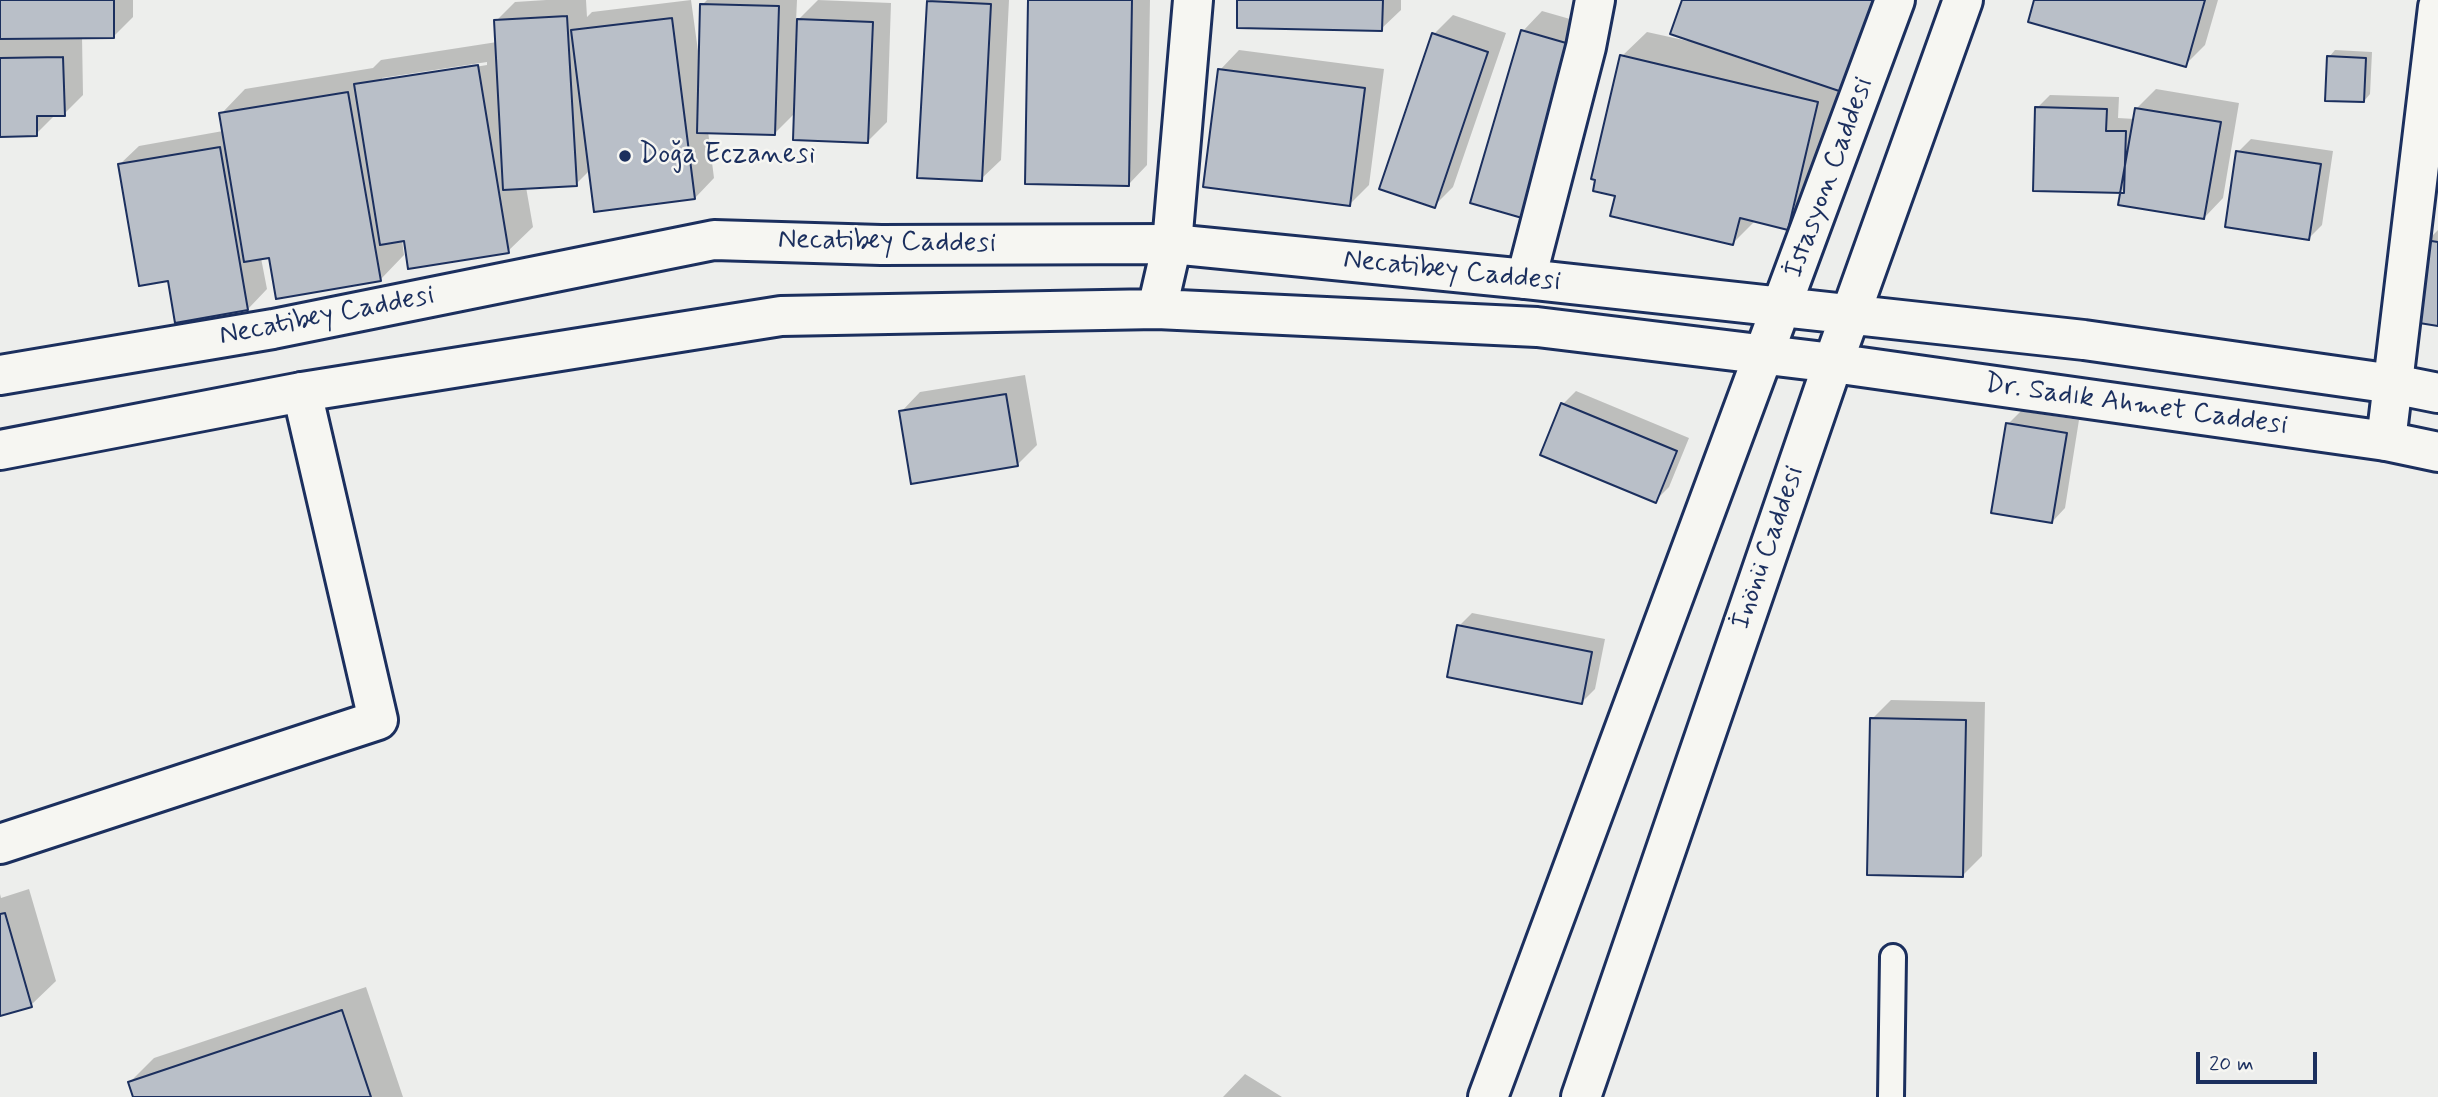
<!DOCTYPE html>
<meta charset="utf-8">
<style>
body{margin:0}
#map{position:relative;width:2438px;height:1097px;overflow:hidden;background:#edeeec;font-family:Mynerve,sans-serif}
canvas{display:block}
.scale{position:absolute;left:2196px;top:1052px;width:121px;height:32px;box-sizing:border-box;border:4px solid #1b2f5e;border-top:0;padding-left:9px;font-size:21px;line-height:24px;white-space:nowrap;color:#1b2f5e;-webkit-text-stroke:5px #f6f6f2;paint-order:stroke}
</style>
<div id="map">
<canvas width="2438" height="1097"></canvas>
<div class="scale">20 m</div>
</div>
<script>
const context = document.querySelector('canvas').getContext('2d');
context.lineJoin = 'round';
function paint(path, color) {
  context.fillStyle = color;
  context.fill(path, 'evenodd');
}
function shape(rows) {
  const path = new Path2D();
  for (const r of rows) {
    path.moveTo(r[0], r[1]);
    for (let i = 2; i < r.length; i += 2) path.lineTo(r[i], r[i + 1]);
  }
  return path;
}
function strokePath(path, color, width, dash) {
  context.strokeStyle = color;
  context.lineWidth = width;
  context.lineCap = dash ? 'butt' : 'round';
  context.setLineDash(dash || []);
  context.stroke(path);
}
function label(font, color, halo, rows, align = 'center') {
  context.font = font + ' Mynerve,sans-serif';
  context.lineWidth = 5;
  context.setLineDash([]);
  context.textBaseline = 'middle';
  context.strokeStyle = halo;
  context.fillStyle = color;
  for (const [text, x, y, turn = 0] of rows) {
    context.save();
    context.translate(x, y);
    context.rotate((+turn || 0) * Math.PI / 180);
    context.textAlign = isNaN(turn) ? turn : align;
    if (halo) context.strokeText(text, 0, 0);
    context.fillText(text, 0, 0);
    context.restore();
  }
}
paint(shape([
 [0,0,133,0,133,17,114,36,82,36,83,95,64,114,56,114,36,134,0,135],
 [546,0,586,0,587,17,592,12,691,0,699,58,701,58,702,5,707,0,797,0,796,22,818,0,891,3,887,122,868,141,796,112,775,133,708,131,714,178,695,198,591,169,576,184,526,187,533,227,508,251,402,240,404,255,380,280,271,256,261,258,267,289,248,309,169,279,119,165,139,146,223,131,221,114,245,89,373,68,381,60,497,42,496,21,515,2],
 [487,62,487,65,382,82,382,78],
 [930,0,1009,0,1001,160,981,179,929,2],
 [1030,0,1150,0,1147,165,1128,185],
 [1239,0,1401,0,1401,10,1381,29],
 [1684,0,1838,89,1811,203,1787,228,1756,220,1733,243,1617,195,1622,56,1647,32,1688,41],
 [2036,0,2218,0,2205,45,2185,65],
 [1542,11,1598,27,1548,199,1523,31],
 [1453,15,1506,33,1453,187,1434,206,1434,34],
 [1239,50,1384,69,1369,185,1350,204,1220,70],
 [2335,50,2372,52,2370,94,2364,101,2329,57],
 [2156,89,2239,103,2223,198,2204,218,2123,191,2037,108,2050,95,2119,97,2118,118,2135,119,2136,109],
 [2251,139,2333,151,2322,225,2309,238,2238,152],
 [2438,230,2438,324,2427,241],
 [1025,375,1037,445,1017,465,901,412,920,392],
 [1576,391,1689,438,1669,487,1656,500,1563,404],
 [2021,411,2079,420,2065,508,2052,522,2008,424],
 [1472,613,1605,639,1595,689,1582,702,1459,626],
 [1891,700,1985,702,1982,856,1963,875,1872,719],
 [29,889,56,981,31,1005,0,1015,0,894,1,898],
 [366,987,403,1097,135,1097,130,1082,154,1058],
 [1245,1074,1282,1097,1223,1097]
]), '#0003');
const building = shape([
 [0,0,114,0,114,38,0,39,0,0],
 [1028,0,1132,0,1129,186,1025,184,1028,0],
 [1237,0,1383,0,1382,31,1237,28,1237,0],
 [1682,0,1887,0,1854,96,1670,34,1682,0],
 [2034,0,2205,0,2186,67,2028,22,2034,0],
 [927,1,991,4,982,181,917,178,927,1],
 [700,4,779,6,775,135,697,133,700,4],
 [567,16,577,186,503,190,494,20,567,16],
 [672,18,695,199,594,212,571,30,672,18],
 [797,19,873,22,868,143,793,140,797,19],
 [1521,30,1580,47,1529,220,1470,203,1521,30],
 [1432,33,1488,52,1435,208,1379,189,1432,33],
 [1620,55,1818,102,1788,230,1740,218,1733,245,1610,216,1615,196,1593,191,1595,180,1591,179,1620,55],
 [2327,56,2366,58,2364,102,2325,101,2327,56],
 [63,57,65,116,37,116,37,136,0,137,0,58,63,57],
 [478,65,509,253,408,269,404,241,380,245,354,84,478,65],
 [1218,69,1365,88,1350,206,1203,187,1218,69],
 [348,92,381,281,276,299,269,258,244,262,219,113,348,92],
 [2035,107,2107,109,2106,131,2126,131,2124,193,2033,191,2035,107],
 [2135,108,2221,122,2204,219,2118,205,2135,108],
 [220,147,248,310,175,323,168,281,139,286,118,164,220,147],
 [2236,151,2321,164,2309,240,2225,227,2236,151],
 [2425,240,2438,242,2438,326,2413,322,2425,240],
 [1006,394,1018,466,911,484,899,411,1006,394],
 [1561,403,1677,451,1656,503,1540,455,1561,403],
 [2006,423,2067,433,2052,523,1991,513,2006,423],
 [1457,625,1592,652,1582,704,1447,677,1457,625],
 [1870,718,1966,720,1963,877,1867,875,1870,718],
 [5,913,32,1007,0,1016,0,914,5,913],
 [342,1010,371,1097,133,1097,128,1082,342,1010]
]);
paint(building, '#b9bfc8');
strokePath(building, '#1b2f5e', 2);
const lane = shape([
 [1891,1097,1893,957]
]);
const street = shape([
 [1172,244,1193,0],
 [1526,279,1586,47,1595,0],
 [2386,441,2438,7],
 [0,844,378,720,302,392]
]);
const secondary = shape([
 [1157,309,1172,244],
 [0,375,273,329,714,240,881,245,1172,244,1526,279,2084,340,2393,384,2438,393],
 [0,450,302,392,781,316,1157,309,1537,327,1833,363,2386,441,2438,452],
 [1488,1097,1895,0],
 [1581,1097,1833,363,1963,0]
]);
strokePath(lane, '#1b2f5e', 30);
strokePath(street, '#1b2f5e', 44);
strokePath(secondary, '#1b2f5e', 44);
strokePath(lane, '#f6f6f2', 24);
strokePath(street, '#f6f6f2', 38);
strokePath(secondary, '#f6f6f2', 38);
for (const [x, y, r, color] of [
 [625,156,7,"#1b2f5e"]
]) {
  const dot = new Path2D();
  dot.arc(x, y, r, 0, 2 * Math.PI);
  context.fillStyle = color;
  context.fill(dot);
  strokePath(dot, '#f6f6f2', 2.5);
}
label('28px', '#1b2f5e', '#f6f6f2', [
 ["Doğa Eczanesi",639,156]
], 'left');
label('28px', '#1b2f5e', '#f6f6f2', [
 ["İstasyon Caddesi",1830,178,-70],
 ["Necatibey Caddesi",887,243,1],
 ["Necatibey Caddesi",1452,272,6],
 ["Necatibey Caddesi",327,317,-11],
 ["Dr. Sadık Ahmet Caddesi",2136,406,8],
 ["İnönü Caddesi",1769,548,-71]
]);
</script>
